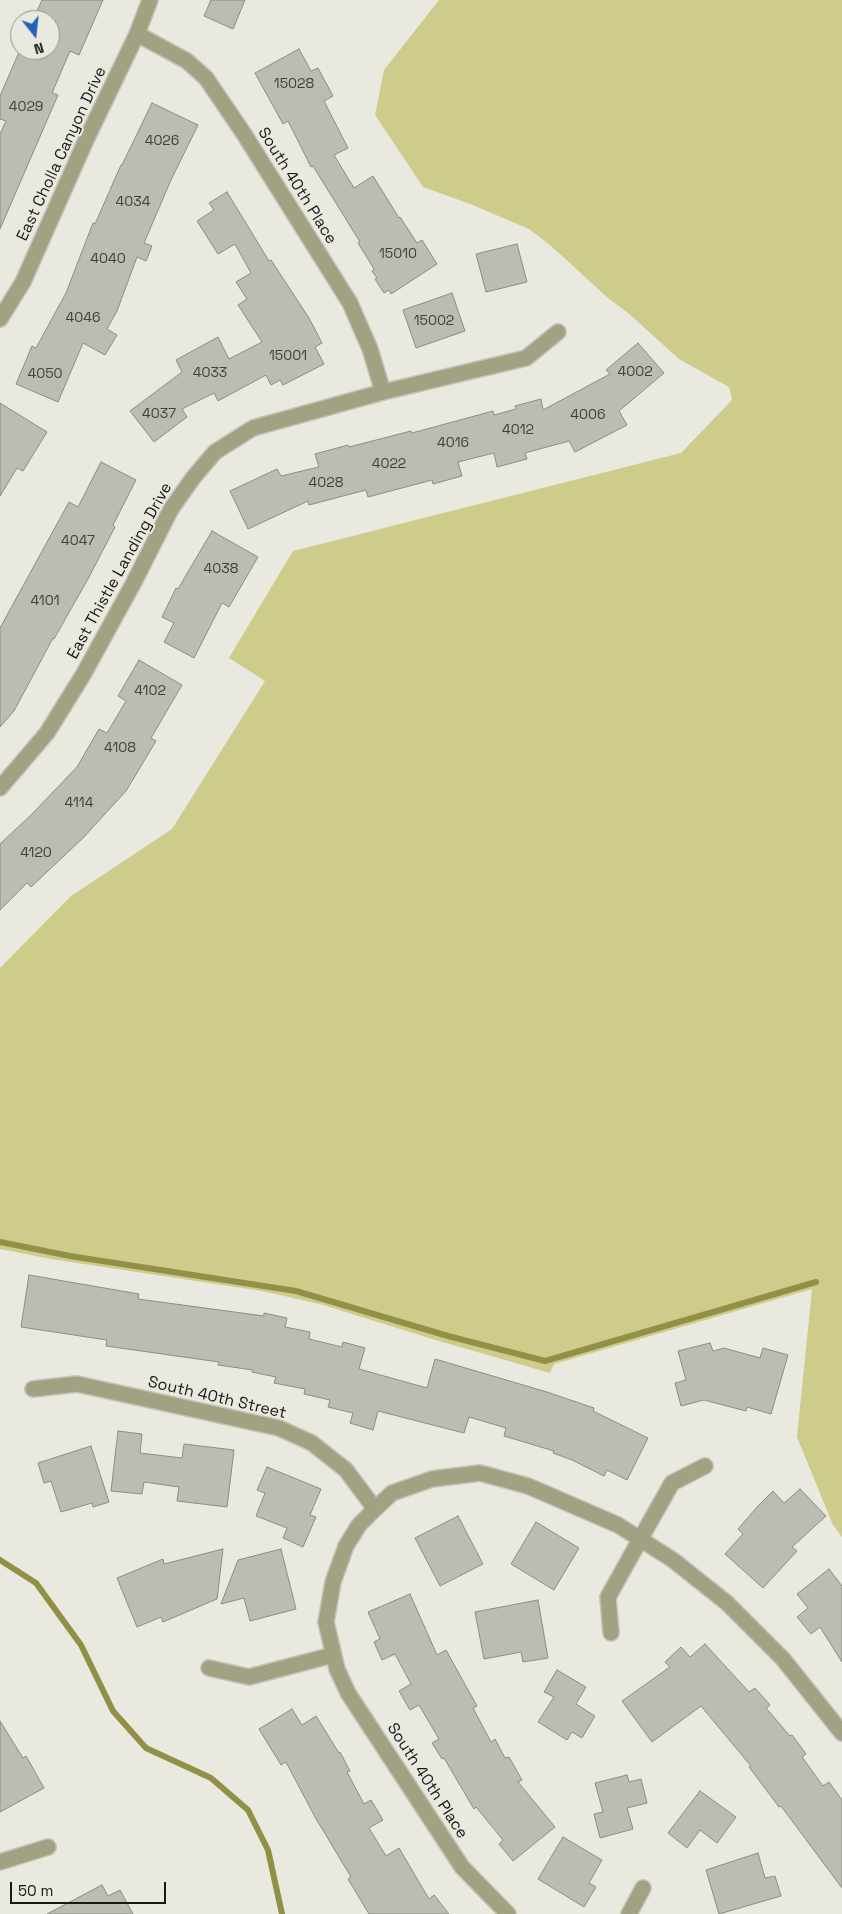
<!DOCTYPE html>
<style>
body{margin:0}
#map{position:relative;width:842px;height:1914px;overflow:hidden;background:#e9e9df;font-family:"Space Grotesk",sans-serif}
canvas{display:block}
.north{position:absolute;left:10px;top:10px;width:50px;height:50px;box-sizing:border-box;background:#e9e9df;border:1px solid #95958e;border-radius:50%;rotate:164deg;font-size:14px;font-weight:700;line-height:20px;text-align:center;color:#181814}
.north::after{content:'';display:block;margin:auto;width:18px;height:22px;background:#2362b4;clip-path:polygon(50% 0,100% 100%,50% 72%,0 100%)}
.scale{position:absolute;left:10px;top:1882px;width:156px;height:22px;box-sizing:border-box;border:2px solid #181814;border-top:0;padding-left:6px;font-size:15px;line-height:18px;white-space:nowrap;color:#181814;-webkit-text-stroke:4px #e9e9df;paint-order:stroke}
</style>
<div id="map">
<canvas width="842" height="1914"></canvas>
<div class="north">N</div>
<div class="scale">50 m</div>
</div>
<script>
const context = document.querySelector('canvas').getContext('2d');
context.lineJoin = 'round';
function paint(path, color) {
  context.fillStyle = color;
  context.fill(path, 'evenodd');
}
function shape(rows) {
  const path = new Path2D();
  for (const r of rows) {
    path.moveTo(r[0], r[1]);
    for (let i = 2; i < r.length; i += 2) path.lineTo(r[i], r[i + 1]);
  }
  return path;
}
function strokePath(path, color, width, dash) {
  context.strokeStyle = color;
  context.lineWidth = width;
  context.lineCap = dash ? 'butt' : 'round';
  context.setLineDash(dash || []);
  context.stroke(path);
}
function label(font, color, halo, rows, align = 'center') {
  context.font = font + ' "Space Grotesk",sans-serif';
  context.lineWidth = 4;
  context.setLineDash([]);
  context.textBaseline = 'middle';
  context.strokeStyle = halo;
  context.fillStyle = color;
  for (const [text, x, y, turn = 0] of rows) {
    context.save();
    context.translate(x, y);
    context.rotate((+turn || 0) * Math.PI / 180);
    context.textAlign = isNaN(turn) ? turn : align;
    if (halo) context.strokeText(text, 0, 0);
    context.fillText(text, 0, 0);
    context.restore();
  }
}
paint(shape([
 [439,0,842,0,842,1537,833,1525,797,1437,812,1289,554,1364,550,1373,429,1338,320,1304,262,1291,51,1259,0,1249,0,968,71,896,172,829,265,681,229,658,293,551,681,453,732,400,729,387,679,359,628,313,608,298,550,245,529,229,470,204,423,187,375,115,384,70]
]), '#cecc8b');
strokePath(shape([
 [0,1242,70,1256,296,1291,448,1336,545,1361,816,1282],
 [0,1560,36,1583,81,1645,113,1711,146,1748,211,1778,248,1810,268,1850,282,1914]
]), '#928f47', 6);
const building = shape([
 [42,0,103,0,79,55,70,51,52,93,58,95,0,229,0,134,6,121,0,119,0,96,20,50,50,50,50,20,33,20,42,0],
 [211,0,245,0,233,29,204,16,211,0],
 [299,49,311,71,318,68,333,96,324,101,348,148,334,155,354,188,373,176,399,218,400,217,417,243,422,240,437,264,391,294,389,290,384,293,375,279,377,278,372,271,374,269,358,243,360,242,313,166,311,167,288,121,283,124,255,73,299,49],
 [152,103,198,125,171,180,144,243,152,246,146,261,137,257,117,311,107,329,117,335,105,355,83,343,58,402,16,384,32,346,36,348,66,293,93,223,95,224,121,165,122,165,152,103],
 [227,192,269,261,271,260,309,318,322,343,315,347,324,364,283,385,280,380,271,385,266,375,218,401,214,393,182,409,187,417,154,442,130,411,182,372,176,360,218,337,229,359,262,342,238,305,247,299,236,282,251,273,235,244,218,254,197,221,214,210,209,203,227,192],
 [517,244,527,282,486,292,476,254,517,244],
 [452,293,465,331,416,348,403,310,452,293],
 [638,343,664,373,619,411,627,425,575,452,569,441,525,453,527,459,497,467,494,453,458,462,462,476,433,484,432,480,368,497,366,490,309,505,308,501,248,529,230,491,277,469,281,476,319,467,315,454,348,445,349,447,411,431,412,433,493,411,494,415,516,409,515,406,541,399,543,410,610,374,606,370,638,343],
 [0,403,47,432,23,471,17,468,0,496,0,403],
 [101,462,136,480,113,525,115,527,88,579,54,639,53,638,14,711,0,727,0,628,69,502,78,507,101,462],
 [212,531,258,557,229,607,222,603,194,658,164,642,174,623,162,617,176,588,178,589,212,531],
 [139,660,182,685,151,738,156,741,126,791,83,838,31,887,27,883,0,910,0,844,32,814,77,767,99,729,107,733,126,701,118,696,139,660],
 [29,1275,139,1294,138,1299,264,1316,264,1313,287,1318,285,1327,310,1332,309,1339,342,1347,343,1342,365,1348,359,1369,427,1388,435,1359,547,1392,594,1408,593,1411,648,1438,627,1480,607,1470,604,1476,572,1460,553,1453,554,1451,504,1436,506,1428,469,1417,464,1433,378,1411,373,1430,350,1423,353,1413,328,1407,330,1400,304,1394,305,1389,274,1383,276,1377,252,1372,253,1370,218,1365,219,1362,106,1346,107,1340,21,1327,29,1275],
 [710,1343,713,1351,724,1348,760,1358,763,1348,788,1355,771,1414,747,1407,746,1411,704,1400,681,1406,675,1383,686,1380,678,1351,710,1343],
 [118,1431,142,1434,140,1453,182,1458,184,1444,234,1450,227,1507,177,1501,179,1487,144,1482,142,1494,111,1491,118,1431],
 [91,1446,109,1502,93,1507,92,1503,61,1512,51,1481,44,1483,38,1463,91,1446],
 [267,1467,321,1489,310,1515,316,1517,303,1547,283,1538,287,1528,256,1516,265,1493,257,1490,267,1467],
 [800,1489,826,1516,792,1547,797,1551,763,1588,725,1554,743,1534,738,1529,757,1507,773,1491,784,1503,800,1489],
 [458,1516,483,1564,440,1586,415,1538,458,1516],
 [536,1522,579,1548,554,1590,511,1564,536,1522],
 [223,1549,217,1599,163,1622,161,1617,137,1627,117,1578,163,1559,164,1564,223,1549],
 [281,1549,296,1609,250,1621,244,1598,221,1604,238,1560,281,1549],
 [829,1569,842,1586,842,1662,820,1627,811,1634,797,1617,808,1608,797,1594,829,1569],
 [410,1594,437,1655,446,1650,477,1706,473,1708,491,1742,495,1739,505,1758,509,1757,522,1780,518,1782,555,1827,513,1861,499,1844,503,1840,476,1807,474,1809,444,1758,442,1759,432,1743,439,1739,419,1705,410,1710,399,1691,411,1684,395,1654,382,1660,374,1642,380,1639,368,1612,410,1594],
 [538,1600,548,1658,523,1662,521,1652,484,1659,475,1612,538,1600],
 [705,1644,749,1692,755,1688,770,1705,766,1708,790,1736,792,1735,806,1754,802,1757,823,1786,829,1782,842,1800,842,1888,781,1806,779,1807,749,1767,751,1766,701,1706,652,1742,622,1701,670,1667,665,1662,681,1647,690,1657,705,1644],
 [557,1670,586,1687,576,1704,595,1716,582,1738,572,1732,567,1740,538,1722,554,1697,544,1692,557,1670],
 [292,1709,302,1725,316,1716,339,1753,340,1752,350,1771,347,1772,364,1804,371,1800,383,1820,369,1828,386,1856,399,1848,429,1899,434,1895,449,1914,369,1914,348,1879,351,1877,315,1817,286,1762,281,1765,259,1729,292,1709],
 [0,1721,23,1758,26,1756,44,1788,0,1812,0,1721],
 [627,1775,629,1782,641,1779,647,1803,627,1808,633,1829,600,1838,594,1814,603,1812,595,1783,627,1775],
 [700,1791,736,1817,717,1843,700,1830,687,1848,668,1833,700,1791],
 [563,1837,602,1860,589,1883,596,1887,584,1907,538,1879,563,1837],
 [758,1853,765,1878,775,1876,781,1896,719,1914,706,1870,758,1853],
 [102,1885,108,1896,120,1890,133,1914,47,1914,102,1885]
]);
paint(building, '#bcbcb2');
strokePath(building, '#8c8c82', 1);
const minor = shape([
 [137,34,187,61,206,78,244,134,350,303,370,349,383,392],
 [0,319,23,282,86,140,137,34,150,0],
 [0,788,47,733,83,675,133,584,171,509,193,478,215,452,253,428,383,392,526,358,558,332],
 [33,1389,77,1384,279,1428,312,1443,346,1470,375,1509,392,1493,432,1479,480,1473,528,1486,618,1525,673,1560,727,1603,783,1659,842,1733],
 [375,1509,359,1525,346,1546,333,1582,326,1622,337,1669,348,1693,462,1867,508,1914],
 [611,1633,608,1597,651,1520,672,1483,705,1466],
 [209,1668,249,1677,333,1655],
 [0,1862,48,1847],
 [629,1914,643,1888]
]);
strokePath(minor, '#c3c3ba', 18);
strokePath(minor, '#a2a283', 15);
label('14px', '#41413c', null, [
 ["15028",294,84],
 ["4029",26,107],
 ["4026",162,141],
 ["4034",133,202],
 ["15010",398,254],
 ["4040",108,259],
 ["4046",83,318],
 ["15002",434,321],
 ["15001",288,356],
 ["4002",635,372],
 ["4033",210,373],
 ["4050",45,374],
 ["4037",159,414],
 ["4006",588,415],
 ["4012",518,430],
 ["4016",453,443],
 ["4022",389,464],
 ["4028",326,483],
 ["4047",78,541],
 ["4038",221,569],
 ["4101",45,601],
 ["4102",150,691],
 ["4108",120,748],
 ["4114",79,803],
 ["4120",36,853]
]);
label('16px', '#181814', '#e9e9df', [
 ["East Cholla Canyon Drive",62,154,-65],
 ["South 40th Place",297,186,58],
 ["East Thistle Landing Drive",120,571,-61],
 ["South 40th Street",217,1398,13],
 ["South 40th Place",427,1781,57]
]);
</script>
